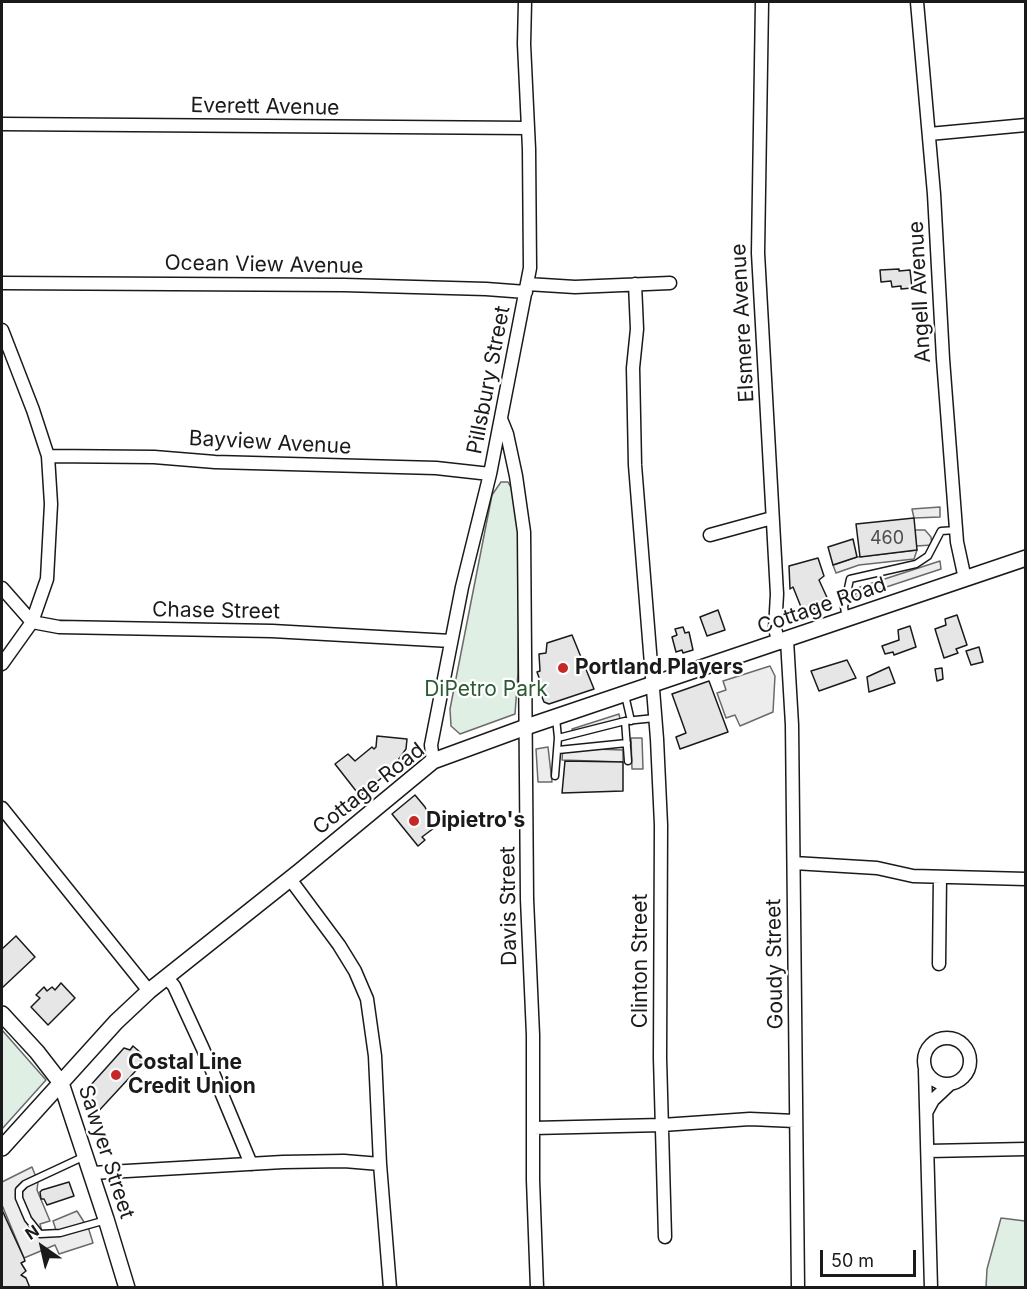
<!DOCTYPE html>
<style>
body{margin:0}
#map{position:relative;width:1027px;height:1289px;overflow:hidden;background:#fff;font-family:Inter,sans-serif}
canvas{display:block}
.frame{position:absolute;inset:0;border:3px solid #1a1a1a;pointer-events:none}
.north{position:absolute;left:12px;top:1217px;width:60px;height:60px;-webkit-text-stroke:4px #fff;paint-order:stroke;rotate:326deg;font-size:16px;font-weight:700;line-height:24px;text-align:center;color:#1a1a1a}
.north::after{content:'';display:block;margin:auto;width:21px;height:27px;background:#1a1a1a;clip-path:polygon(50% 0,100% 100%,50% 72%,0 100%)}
.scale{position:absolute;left:820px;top:1250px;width:96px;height:27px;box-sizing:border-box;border:3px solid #1a1a1a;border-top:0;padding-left:8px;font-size:18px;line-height:21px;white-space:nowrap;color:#1a1a1a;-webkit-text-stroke:4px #fff;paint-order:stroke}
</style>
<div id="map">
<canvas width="1027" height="1289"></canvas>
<div class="frame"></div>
<div class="north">N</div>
<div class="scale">50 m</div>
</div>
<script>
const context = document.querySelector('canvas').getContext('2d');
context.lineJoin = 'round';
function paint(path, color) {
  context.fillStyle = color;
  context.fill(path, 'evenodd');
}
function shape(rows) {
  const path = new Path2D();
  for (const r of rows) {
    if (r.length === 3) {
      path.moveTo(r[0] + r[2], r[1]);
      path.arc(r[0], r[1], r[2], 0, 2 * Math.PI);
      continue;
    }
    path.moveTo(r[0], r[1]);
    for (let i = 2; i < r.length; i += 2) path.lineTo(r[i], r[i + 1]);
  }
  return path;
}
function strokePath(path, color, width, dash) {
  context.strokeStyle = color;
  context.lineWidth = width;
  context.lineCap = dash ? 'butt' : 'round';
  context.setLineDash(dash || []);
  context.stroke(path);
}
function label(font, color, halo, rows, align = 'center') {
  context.font = font + ' Inter,sans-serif';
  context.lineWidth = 4.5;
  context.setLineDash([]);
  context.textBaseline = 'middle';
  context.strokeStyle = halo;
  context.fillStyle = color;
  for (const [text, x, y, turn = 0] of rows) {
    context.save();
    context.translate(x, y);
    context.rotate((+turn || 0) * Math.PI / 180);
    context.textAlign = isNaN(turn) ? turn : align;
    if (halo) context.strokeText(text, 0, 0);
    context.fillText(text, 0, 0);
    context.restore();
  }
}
const green = shape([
 [501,482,508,482,514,493,519,536,518,673,515,714,460,734,451,726,450,709,492,495,501,482],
 [2,1030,46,1080,2,1129,2,1030],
 [1001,1218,1025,1221,1025,1287,986,1287,987,1269,1001,1218]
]);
paint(green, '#e0efe3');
strokePath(green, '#6a6a6a', 1.5);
const parking = shape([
 [940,507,940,517,914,518,912,509,940,507],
 [915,530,925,530,931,537,932,545,916,546,915,530],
 [917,550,914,559,859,565,836,573,833,565,857,557,917,550],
 [940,561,941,569,853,598,860,587,940,561],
 [770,666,775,676,773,712,740,726,735,715,726,718,717,693,726,690,723,681,770,666],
 [619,714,620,719,575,734,572,729,619,714],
 [631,738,642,738,643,769,632,769,631,738],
 [548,747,552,782,538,782,536,749,548,747],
 [563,748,623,750,623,762,562,760,563,748],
 [32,1167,38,1182,37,1190,50,1221,40,1224,42,1232,56,1230,53,1221,77,1211,89,1230,93,1243,59,1254,55,1245,24,1258,2,1205,2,1182,32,1167]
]);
paint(parking, '#ededed');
strokePath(parking, '#6a6a6a', 1.5);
const building = shape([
 [899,269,899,271,910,270,912,288,901,289,901,286,892,287,891,281,881,282,880,270,899,269],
 [914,518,917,550,860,557,856,524,914,518],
 [853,539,857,557,833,565,828,547,853,539],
 [818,558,824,576,819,580,830,604,803,612,793,587,790,589,789,566,818,558],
 [718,610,725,630,707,636,700,617,718,610],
 [957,615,967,645,956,649,958,653,944,658,935,629,946,625,945,619,957,615],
 [910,626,916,647,894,655,893,652,885,654,882,646,899,640,898,630,910,626],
 [683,627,685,633,689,632,693,650,683,653,682,650,676,652,672,637,677,635,675,629,683,627],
 [572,635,594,689,549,704,544,702,542,697,545,694,537,672,540,671,539,654,546,653,547,643,572,635],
 [979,647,983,662,971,665,966,651,979,647],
 [847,660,856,678,819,691,811,671,847,660],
 [889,667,895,683,869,692,867,677,889,667],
 [942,668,943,679,937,681,935,669,942,668],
 [709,681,728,732,680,749,676,737,686,733,672,694,709,681],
 [377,736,407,739,406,749,391,770,360,796,335,764,348,754,355,761,372,747,374,749,376,747,377,736],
 [565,761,623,762,623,791,562,793,565,761],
 [415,795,425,807,434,828,422,837,425,840,418,846,392,814,415,795],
 [16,936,35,957,2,988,2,949,16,936],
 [61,983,75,998,48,1025,31,1007,40,998,36,995,44,987,47,991,52,987,55,990,61,983],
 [133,1046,141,1053,138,1059,143,1063,94,1116,87,1094,89,1087,124,1048,130,1050,133,1046],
 [69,1182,74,1196,47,1205,44,1199,41,1199,40,1192,42,1190,69,1182],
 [2,1210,24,1258,25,1261,21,1263,26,1271,21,1275,26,1278,30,1288,2,1288,2,1210]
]);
paint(building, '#e6e6e6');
strokePath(building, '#1a1a1a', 1.5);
const service = shape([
 [846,619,844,607,850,579,916,564,928,556,941,531,957,530],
 [625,695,631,721],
 [625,721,628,761],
 [558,738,625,721,655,718],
 [558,750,627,743],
 [555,776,558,738,556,718],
 [85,1156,25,1184,19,1190,19,1198,28,1219,40,1234,60,1233,106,1220]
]);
const minor = shape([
 [762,2,758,253,777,594,775,629,779,643],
 [917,2,934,194,943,359,957,542,965,579],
 [2,124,528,128],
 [929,134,1026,125],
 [2,283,344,285,486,289,526,292],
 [527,284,575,287,670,283],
 [635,284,637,329,633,368,635,465,657,739,661,825,660,1058,665,1237],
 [2,330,33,410,48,456,51,504,47,579,32,622,2,588],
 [501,419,507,434,516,476,524,532,527,899,533,1035,533,1180,537,1288],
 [48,456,154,457,215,462,436,468,490,474],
 [710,535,772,518],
 [787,640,792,725,798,1288],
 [2,664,32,622,59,627,272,631,451,641],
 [433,761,431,745,462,587,490,474,530,268,529,149,524,44,525,2],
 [2,808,149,991],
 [794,863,877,868,913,876,1026,879],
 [290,879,339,945,355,971,367,999,375,1056,380,1164,390,1288],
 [939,964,940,877],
 [166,977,174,986,203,1049,251,1164],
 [947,1061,23],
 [925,1070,931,1288],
 [927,1111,933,1100,950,1084],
 [533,1128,662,1125,750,1119,795,1121],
 [928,1151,1026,1149],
 [92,1173,283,1162,344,1161,380,1164]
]);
const tertiary = shape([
 [2,1014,37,1052,61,1083,106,1219,127,1288],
 [2,1148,116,1022,149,991,300,871,433,761,526,727,1026,558]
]);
strokePath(service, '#1a1a1a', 9);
strokePath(minor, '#1a1a1a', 15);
strokePath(tertiary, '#1a1a1a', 18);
strokePath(service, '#fff', 6);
strokePath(minor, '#fff', 12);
strokePath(tertiary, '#fff', 15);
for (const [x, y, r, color] of [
 [563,668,6,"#c62828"],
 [414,821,6,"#c62828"],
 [116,1075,6,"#c62828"]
]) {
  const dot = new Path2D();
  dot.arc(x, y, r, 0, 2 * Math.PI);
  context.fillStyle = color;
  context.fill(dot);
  strokePath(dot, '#fff', 2);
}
label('18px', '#4d4d4d', null, [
 ["460",887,539]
]);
label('21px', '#1a1a1a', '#fff', [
 ["Everett Avenue",265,107,1],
 ["Ocean View Avenue",264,265,1],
 ["Angell Avenue",920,292,-93],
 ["Elsmere Avenue",743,323,-93],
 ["Pillsbury Street",489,380,-79],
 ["Bayview Avenue",270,443,3],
 ["Cottage Road",822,606,-19],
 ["Chase Street",216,611,1],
 ["Cottage Road",369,789,-38],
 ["Davis Street",509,906,-91],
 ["Clinton Street",641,961,-90],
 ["Goudy Street",775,964,-91],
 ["Sawyer Street",106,1152,72]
]);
label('bold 21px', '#1a1a1a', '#fff', [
 ["Portland Players",575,668],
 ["Dipietro's",426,821],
 ["Costal Line",128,1063],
 ["Credit Union",128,1087]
], 'left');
label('21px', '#2b5a34', '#fff', [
 ["DiPetro Park",486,690]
]);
</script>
